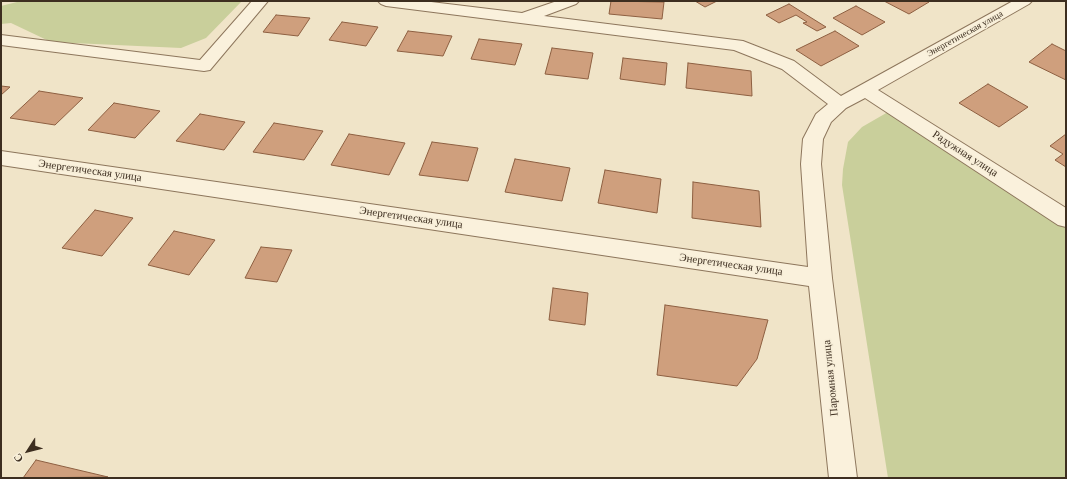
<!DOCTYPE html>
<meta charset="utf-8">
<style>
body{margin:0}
#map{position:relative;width:1067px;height:479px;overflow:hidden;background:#f0e4c8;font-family:"Times New Roman",serif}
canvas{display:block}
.frame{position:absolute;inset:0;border:2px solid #3d2e20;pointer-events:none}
.north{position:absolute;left:8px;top:431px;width:40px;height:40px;-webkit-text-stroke:3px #f7eed8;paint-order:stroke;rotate:234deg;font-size:11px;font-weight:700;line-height:16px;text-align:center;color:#3d2e20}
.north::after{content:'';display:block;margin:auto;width:14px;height:18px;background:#3d2e20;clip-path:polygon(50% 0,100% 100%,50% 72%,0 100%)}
</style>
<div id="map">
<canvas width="1067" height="479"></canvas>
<div class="frame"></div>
<div class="north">С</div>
</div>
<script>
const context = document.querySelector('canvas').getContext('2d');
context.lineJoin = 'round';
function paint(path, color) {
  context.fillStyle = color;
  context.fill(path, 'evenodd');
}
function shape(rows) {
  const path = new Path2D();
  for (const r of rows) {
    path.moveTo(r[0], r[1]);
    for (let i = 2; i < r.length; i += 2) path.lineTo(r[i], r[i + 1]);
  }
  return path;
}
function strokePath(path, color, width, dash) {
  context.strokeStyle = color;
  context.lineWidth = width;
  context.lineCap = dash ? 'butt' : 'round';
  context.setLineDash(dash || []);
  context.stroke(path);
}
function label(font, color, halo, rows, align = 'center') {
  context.font = font + ' "Times New Roman",serif';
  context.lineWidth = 3;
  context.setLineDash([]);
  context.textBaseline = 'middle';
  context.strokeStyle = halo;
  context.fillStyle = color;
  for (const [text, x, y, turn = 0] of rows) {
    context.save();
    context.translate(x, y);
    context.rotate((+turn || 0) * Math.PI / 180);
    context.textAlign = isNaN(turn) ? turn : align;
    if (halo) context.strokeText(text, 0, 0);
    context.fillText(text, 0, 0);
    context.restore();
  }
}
paint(shape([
 [21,1,95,2,242,1,206,38,181,48,51,42,11,23,1,24,1,6],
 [888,112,1066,228,1066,478,888,478,842,185,843,169,848,142,862,127]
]), '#c9cf9b');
const building = shape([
 [611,1,664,2,662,19,609,14,611,1],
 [695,1,717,1,705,7,695,1],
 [884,1,927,1,929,2,909,14,884,1],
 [789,4,826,27,817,31,803,23,807,22,796,15,779,23,766,15,789,4],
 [856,6,885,22,862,35,833,18,856,6],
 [276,15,310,18,298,36,263,32,276,15],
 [342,22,378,27,366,46,329,40,342,22],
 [408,31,452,36,443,56,397,51,408,31],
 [835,31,859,46,821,66,796,50,835,31],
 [479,39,522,44,515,65,471,59,479,39],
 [1052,44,1066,51,1066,80,1029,62,1052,44],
 [552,48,593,53,588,79,545,74,552,48],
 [623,58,667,63,665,85,620,79,623,58],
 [688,63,751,71,752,96,686,88,688,63],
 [988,84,1028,107,999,127,959,103,988,84],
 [1,86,10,87,1,95,1,86],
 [39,91,83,98,55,125,10,118,39,91],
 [114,103,160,111,135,138,88,130,114,103],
 [200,114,245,122,224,150,176,141,200,114],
 [274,123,323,131,304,160,253,152,274,123],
 [349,134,405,143,389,175,331,165,349,134],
 [1066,134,1066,167,1055,160,1063,154,1050,146,1066,134],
 [432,142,478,148,468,181,419,175,432,142],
 [515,159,570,168,562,201,505,192,515,159],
 [605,170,661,179,657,213,598,203,605,170],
 [693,182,759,191,761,227,692,218,693,182],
 [95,210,133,218,102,256,62,248,95,210],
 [174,231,215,240,189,275,148,265,174,231],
 [261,247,292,250,277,282,245,278,261,247],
 [553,288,588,293,585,325,549,320,553,288],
 [665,305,768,320,757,359,737,386,657,375,665,305],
 [36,460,108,477,23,478,36,460]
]);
paint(building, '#cf9f7d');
strokePath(building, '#8d5f41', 1);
const street = shape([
 [252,1,268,1,210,70,204,71,1,45,1,35,200,60,252,1],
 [378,1,423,1,522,13,557,1,579,1,576,4,544,16,743,41,794,61,841,96,1013,1,1032,1,1029,4,878,90,1066,208,1066,227,1058,225,865,98,846,108,831,122,823,139,821,164,832,278,857,478,829,478,809,286,1,165,1,151,808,267,801,164,803,139,816,114,828,104,782,69,734,50,386,6,381,4,378,1]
]);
strokePath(street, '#8d765c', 2);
paint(street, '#faf1dc');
label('9px', '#3d2e20', '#f7eed8', [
 ["Энергетическая улица",965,34,-29]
]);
label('11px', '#3d2e20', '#f7eed8', [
 ["Радужная улица",965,154,33],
 ["Энергетическая улица",90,171,8],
 ["Энергетическая улица",411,218,8],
 ["Энергетическая улица",731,265,8],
 ["Паромная улица",831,378,-96]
]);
</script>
